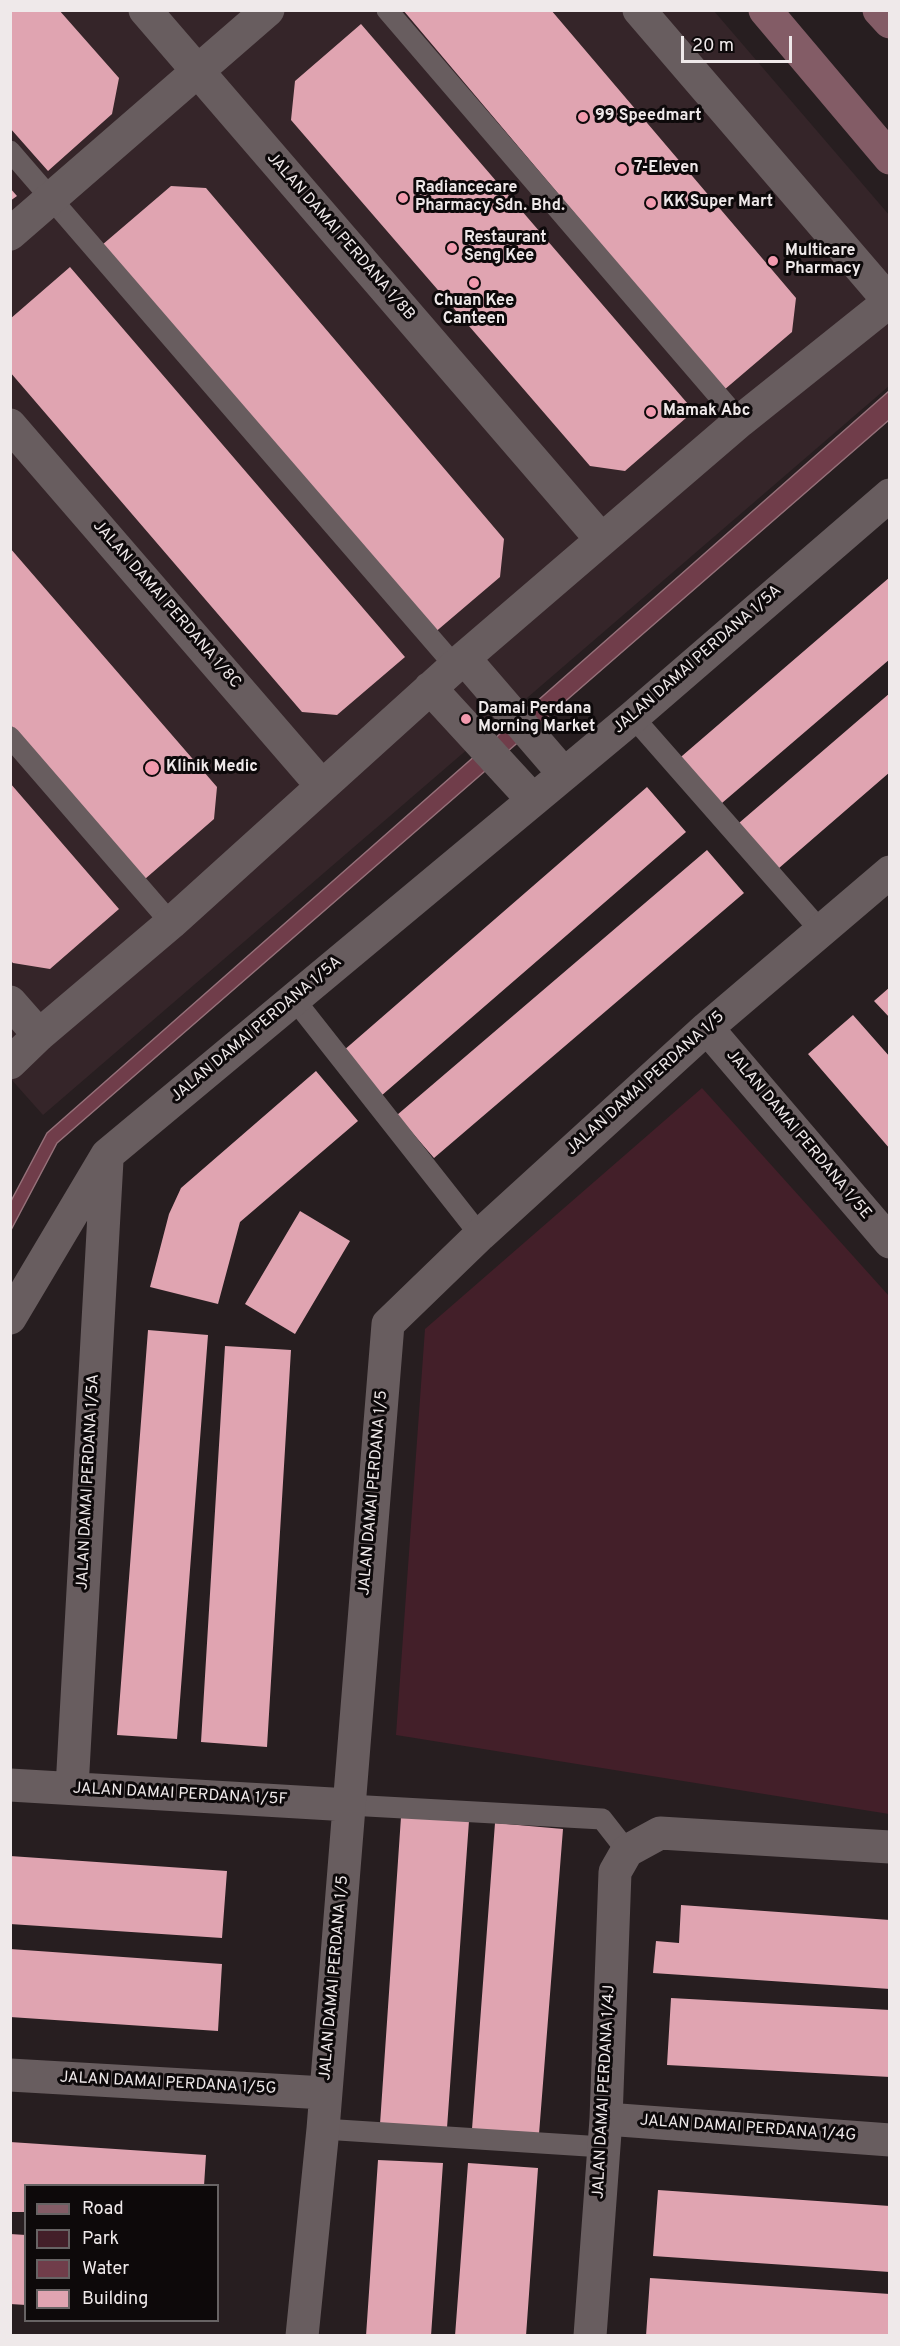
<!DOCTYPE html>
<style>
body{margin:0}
#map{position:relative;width:900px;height:2346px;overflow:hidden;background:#271e20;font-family:Overpass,sans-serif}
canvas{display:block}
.frame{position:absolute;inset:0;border:12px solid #efe9ea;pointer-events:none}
.legend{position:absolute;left:24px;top:2184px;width:195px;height:138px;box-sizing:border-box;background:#0d090a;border:2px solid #676364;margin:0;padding:8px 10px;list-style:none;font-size:18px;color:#efe9ea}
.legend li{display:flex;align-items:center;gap:12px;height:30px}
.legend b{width:30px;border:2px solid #676364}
.scale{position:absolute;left:681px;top:36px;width:111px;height:27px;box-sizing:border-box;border:3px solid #efe9ea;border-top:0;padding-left:8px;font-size:18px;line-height:21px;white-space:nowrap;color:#efe9ea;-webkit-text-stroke:4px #0d090a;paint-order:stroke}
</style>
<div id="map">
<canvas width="900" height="2346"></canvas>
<div class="frame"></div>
<ul class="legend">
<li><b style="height:8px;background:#835c66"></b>Road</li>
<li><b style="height:16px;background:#431f29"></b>Park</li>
<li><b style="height:16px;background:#703d4a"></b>Water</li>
<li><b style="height:16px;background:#e0a4b1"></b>Building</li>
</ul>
<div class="scale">20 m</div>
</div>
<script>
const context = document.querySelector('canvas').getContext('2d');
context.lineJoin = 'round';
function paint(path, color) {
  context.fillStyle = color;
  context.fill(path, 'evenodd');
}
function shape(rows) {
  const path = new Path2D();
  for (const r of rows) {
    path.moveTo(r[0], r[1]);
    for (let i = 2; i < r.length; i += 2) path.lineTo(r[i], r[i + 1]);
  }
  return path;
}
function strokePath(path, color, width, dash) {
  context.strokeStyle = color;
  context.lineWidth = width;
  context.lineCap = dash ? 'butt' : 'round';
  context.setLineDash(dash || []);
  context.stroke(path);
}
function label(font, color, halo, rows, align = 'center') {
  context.font = font + ' Overpass,sans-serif';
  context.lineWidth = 6;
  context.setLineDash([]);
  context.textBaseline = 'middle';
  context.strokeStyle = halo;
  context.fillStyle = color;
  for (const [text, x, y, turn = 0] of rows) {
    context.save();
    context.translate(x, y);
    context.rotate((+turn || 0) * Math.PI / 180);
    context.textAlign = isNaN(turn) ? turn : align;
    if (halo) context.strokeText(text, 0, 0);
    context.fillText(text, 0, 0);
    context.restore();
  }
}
paint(shape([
 [10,11,714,11,890,216,889,386,43,1115,10,1078]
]), '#352529');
paint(shape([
 [702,1088,889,1296,889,1814,396,1735,425,1329]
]), '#431f29');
const water = shape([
 [889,391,889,420,57,1143,11,1230,11,1201,47,1133,889,391]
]);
paint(water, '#703d4a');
strokePath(water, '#96717a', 1.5);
paint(shape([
 [10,10,59,10,119,78,112,114,48,171,10,128],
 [403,10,551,10,796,298,792,332,724,390],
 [361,24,694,411,625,471,590,466,291,120,295,81],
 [171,186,206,188,504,539,500,577,433,634,102,245],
 [10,188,17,196,10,201],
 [70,267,405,657,337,715,302,712,10,372,10,319],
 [10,548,217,787,214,819,145,879,10,724],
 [890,577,890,659,715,809,675,762],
 [890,693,890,772,771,875,732,829],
 [10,783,119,909,50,969,13,963,10,960],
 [647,787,686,832,381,1096,343,1051],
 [707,850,744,893,434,1158,397,1115],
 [890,987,890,1018,874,1001],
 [853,1015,890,1057,890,1149,808,1054],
 [316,1071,358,1121,240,1222,218,1304,150,1287,169,1214,181,1188],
 [300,1211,350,1241,295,1334,245,1304],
 [148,1330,208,1335,177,1739,117,1735],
 [225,1346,291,1350,267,1747,201,1742],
 [401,1817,469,1821,447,2128,380,2124],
 [495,1823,563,1829,539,2134,472,2129],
 [10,1856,227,1871,222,1938,10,1924],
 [681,1905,890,1920,890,1989,653,1973,656,1941,679,1943],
 [10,1949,222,1964,218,2031,10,2017],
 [671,1998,890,2010,890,2077,667,2065],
 [10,2142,206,2155,204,2186,26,2186,26,2212,10,2212],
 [378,2160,443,2163,431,2336,366,2336],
 [468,2163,538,2168,526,2336,455,2336],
 [658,2190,890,2206,890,2272,653,2256],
 [10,2234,26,2235,26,2305,10,2304],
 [650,2278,890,2294,890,2336,646,2336]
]), '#e0a4b1');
strokePath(shape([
 [387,10,740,421],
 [10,151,455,666],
 [633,717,821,931],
 [10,737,171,923],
 [294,999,480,1235],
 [349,1805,602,1819,627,1851],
 [323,2129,603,2147]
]), '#685d5f', 21);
strokePath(shape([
 [145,10,601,539],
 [639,10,889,301],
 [10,234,268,10],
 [10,425,322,786],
 [464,658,564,774],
 [430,688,533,800],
 [10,1002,39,1035],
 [707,1028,890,1242],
 [10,1063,39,1035,171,923,464,658,740,421,890,301],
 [10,1318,107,1155,633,717,890,495],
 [10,1785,349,1805],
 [72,1788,107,1160],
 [10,2075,325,2093],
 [606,2119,890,2140],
 [302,2336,323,2129,388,1324,480,1235,707,1028,890,872],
 [590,2336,606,2119,615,1872,627,1851,660,1833,890,1847]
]), '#685d5f', 33);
strokePath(shape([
 [765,10,890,158],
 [879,10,890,22]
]), '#835c66', 33);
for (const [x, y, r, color] of [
 [583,117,6,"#f29aae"],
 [622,169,6,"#f29aae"],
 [403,198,6,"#f29aae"],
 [651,203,6,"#f29aae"],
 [452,248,6,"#f29aae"],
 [773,261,6,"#f29aae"],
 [474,283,6,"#f29aae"],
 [651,412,6,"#f29aae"],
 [466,719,6,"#f29aae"],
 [152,768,8,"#f29aae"]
]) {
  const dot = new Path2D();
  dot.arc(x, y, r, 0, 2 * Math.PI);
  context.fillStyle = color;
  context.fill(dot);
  strokePath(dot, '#0d090a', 2);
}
label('bold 16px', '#efe9ea', '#0d090a', [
 ["99 Speedmart",595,117],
 ["7-Eleven",634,169],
 ["Radiancecare",415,189],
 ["Pharmacy Sdn. Bhd.",415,207],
 ["KK Super Mart",663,203],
 ["Restaurant",464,239],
 ["Seng Kee",464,257],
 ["Multicare",785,252],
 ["Pharmacy",785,270],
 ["Chuan Kee",474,302,"center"],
 ["Canteen",474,320,"center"],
 ["Mamak Abc",663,412],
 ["Damai Perdana",478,710],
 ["Morning Market",478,728],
 ["Klinik Medic",166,768]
], 'left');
label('16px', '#efe9ea', '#0d090a', [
 ["JALAN DAMAI PERDANA 1/8B",340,237,49],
 ["JALAN DAMAI PERDANA 1/8C",166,605,49],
 ["JALAN DAMAI PERDANA 1/5A",698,660,-41],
 ["JALAN DAMAI PERDANA 1/5A",257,1030,-40],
 ["JALAN DAMAI PERDANA 1/5",646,1084,-42],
 ["JALAN DAMAI PERDANA 1/5E",798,1135,50],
 ["JALAN DAMAI PERDANA 1/5A",89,1482,-87],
 ["JALAN DAMAI PERDANA 1/5",374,1493,-85],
 ["JALAN DAMAI PERDANA 1/5F",180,1795,3],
 ["JALAN DAMAI PERDANA 1/5",335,1978,-85],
 ["JALAN DAMAI PERDANA 1/5G",168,2084,3],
 ["JALAN DAMAI PERDANA 1/4J",605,2092,-87],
 ["JALAN DAMAI PERDANA 1/4G",748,2129,4]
]);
</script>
